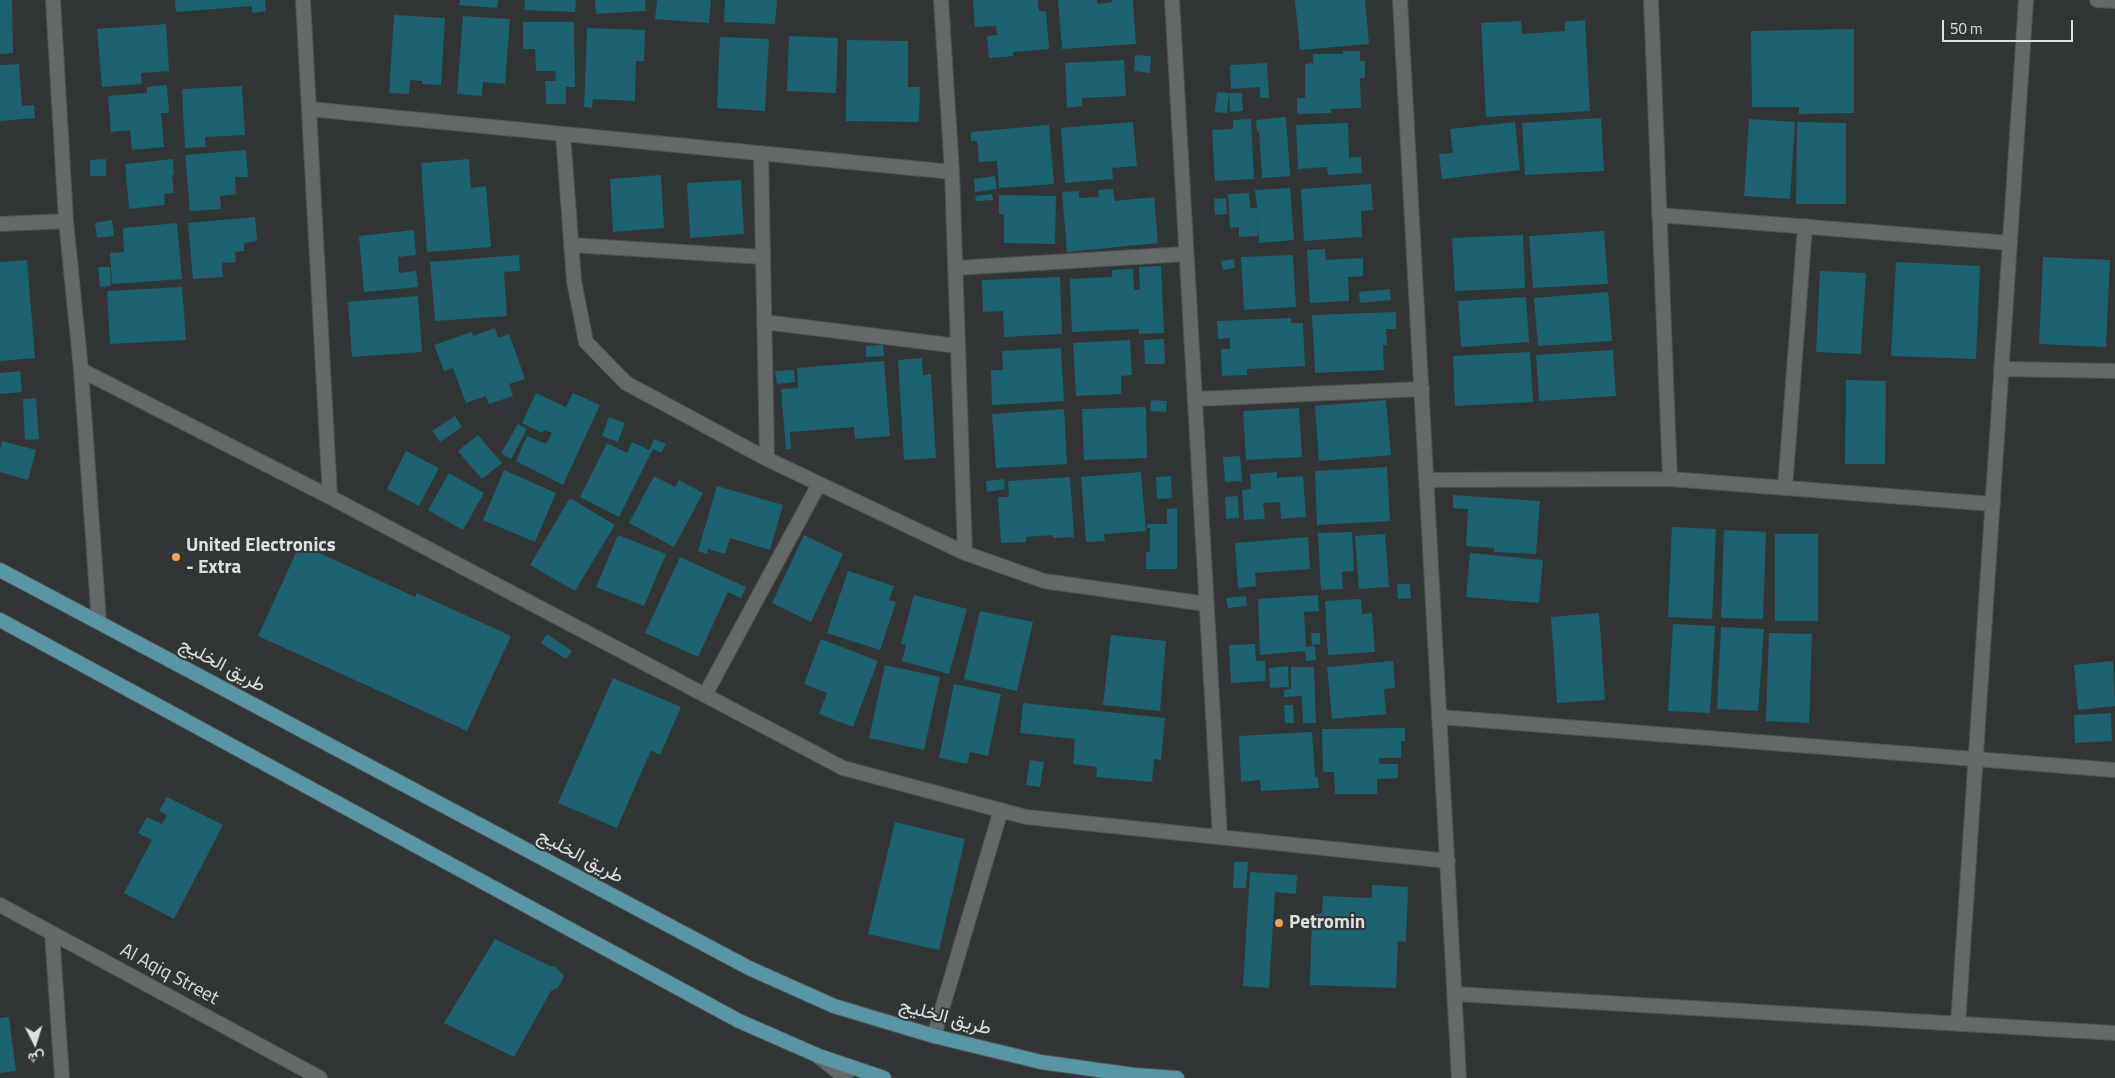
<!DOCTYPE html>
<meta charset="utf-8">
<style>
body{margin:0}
#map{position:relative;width:2115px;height:1078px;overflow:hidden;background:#313536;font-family:"Titillium Web",Vazirmatn,sans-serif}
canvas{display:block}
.north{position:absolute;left:10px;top:1018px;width:50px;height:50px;-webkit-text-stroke:4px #313536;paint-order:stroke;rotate:175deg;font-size:14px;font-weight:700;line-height:20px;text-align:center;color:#dde0e1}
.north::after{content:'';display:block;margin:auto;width:18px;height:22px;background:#dde0e1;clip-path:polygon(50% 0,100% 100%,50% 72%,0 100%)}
.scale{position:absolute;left:1942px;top:20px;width:131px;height:22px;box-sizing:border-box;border:2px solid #dde0e1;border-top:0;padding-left:6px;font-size:15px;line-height:18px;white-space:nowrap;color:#dde0e1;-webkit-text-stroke:4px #313536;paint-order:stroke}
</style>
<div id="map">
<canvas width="2115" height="1078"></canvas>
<div class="north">ش</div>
<div class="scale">50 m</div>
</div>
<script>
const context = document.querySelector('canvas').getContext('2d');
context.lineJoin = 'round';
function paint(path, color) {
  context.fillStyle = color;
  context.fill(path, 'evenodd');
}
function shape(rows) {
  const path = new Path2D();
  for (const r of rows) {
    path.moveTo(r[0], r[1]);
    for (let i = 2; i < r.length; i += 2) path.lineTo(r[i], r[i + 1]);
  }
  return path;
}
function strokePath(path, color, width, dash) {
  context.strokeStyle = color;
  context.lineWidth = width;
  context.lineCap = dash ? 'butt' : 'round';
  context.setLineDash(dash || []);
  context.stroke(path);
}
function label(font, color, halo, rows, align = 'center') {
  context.font = font + ' "Titillium Web",Vazirmatn,sans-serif';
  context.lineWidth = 4;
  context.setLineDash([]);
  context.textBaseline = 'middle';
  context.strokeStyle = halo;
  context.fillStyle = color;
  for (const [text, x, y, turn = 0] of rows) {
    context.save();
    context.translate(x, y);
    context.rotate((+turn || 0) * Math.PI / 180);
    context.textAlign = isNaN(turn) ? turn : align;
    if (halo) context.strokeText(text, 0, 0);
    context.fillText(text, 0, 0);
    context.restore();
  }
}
paint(shape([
 [0,0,12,0,13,53,0,54],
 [175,0,265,0,266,11,252,13,252,6,176,12],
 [460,0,498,0,497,8,459,5],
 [525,0,576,0,575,12,524,10],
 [595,0,645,0,646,11,596,14],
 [657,0,711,0,709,23,655,19],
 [725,0,777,0,775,24,724,22],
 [973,0,1038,0,1039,11,1046,11,1049,49,1013,52,1013,56,989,58,987,36,997,35,996,26,975,27],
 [1058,0,1097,0,1098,4,1112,2,1112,0,1133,0,1136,44,1062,49],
 [1295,0,1365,0,1369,44,1300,50],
 [394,15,445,18,441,85,422,84,422,81,410,80,409,94,389,93],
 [463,16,510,19,505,84,483,82,482,96,457,94],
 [1585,20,1590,111,1486,117,1481,23,1521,21,1522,34,1565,31,1565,22],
 [523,22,574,22,575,87,566,87,566,104,546,104,545,81,556,81,555,71,536,71,535,49,523,49],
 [166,24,169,71,141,73,142,84,102,87,97,29],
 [587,28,645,30,644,61,636,61,635,101,593,99,592,108,584,107],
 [1854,29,1854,113,1799,114,1799,107,1752,107,1751,31],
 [789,36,838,38,836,93,787,91],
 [720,37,769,39,765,111,717,108],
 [847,40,908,41,908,87,920,87,919,122,846,121],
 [1343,51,1360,51,1360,61,1365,61,1365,78,1360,78,1361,108,1331,109,1331,113,1297,114,1297,98,1305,98,1305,64,1313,63,1313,54,1343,54],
 [1135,55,1151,56,1150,73,1134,71],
 [1124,60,1126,96,1082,98,1082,106,1067,108,1065,63],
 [1267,63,1269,98,1260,98,1260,87,1231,89,1230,65],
 [19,64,22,106,34,105,35,118,0,121,0,65],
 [167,85,169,113,161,113,164,147,132,150,130,130,111,132,108,96,147,93,147,87],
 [242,86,245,135,205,137,206,147,185,148,182,89],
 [1217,92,1229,93,1227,113,1215,112],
 [1229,93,1242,93,1243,111,1230,112],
 [1286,117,1290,176,1262,178,1259,131,1257,132,1256,120],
 [1601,118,1604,171,1525,175,1522,123],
 [1251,119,1254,179,1215,181,1212,130,1233,129,1233,120],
 [1749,119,1795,122,1790,199,1744,196],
 [1133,122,1137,166,1112,168,1113,179,1065,183,1061,128],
 [1515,122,1520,170,1442,179,1439,154,1453,153,1450,129],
 [1797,122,1846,123,1846,204,1796,204],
 [1348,123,1349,158,1361,157,1362,173,1328,175,1327,167,1298,169,1296,125],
 [1049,125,1054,184,999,188,997,161,979,162,977,141,971,141,971,132],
 [246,150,248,177,235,177,236,194,220,196,221,209,190,211,185,155],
 [106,159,106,176,90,176,90,160],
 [173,159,174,175,172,175,174,193,164,194,165,205,129,209,125,164],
 [469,159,471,188,486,186,491,247,427,252,421,163],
 [661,175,664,228,613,232,610,179],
 [995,176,997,189,975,192,974,179],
 [741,180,744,234,690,238,687,183],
 [1371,184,1373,210,1361,211,1362,237,1304,241,1301,189],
 [1290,188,1294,240,1259,243,1257,210,1258,236,1239,237,1239,227,1230,228,1228,194,1249,193,1250,208,1257,208,1255,190],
 [1113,189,1115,201,1154,197,1158,243,1067,252,1062,192,1079,191,1079,198,1099,197,1098,190],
 [992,194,993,200,976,201,975,196],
 [999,195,1056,196,1055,244,1004,243,1004,214,999,214],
 [1226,198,1227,214,1215,215,1214,199],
 [255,217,257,241,244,243,244,251,235,252,236,262,222,263,223,277,193,279,188,223],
 [112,220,114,236,97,238,95,223],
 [177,223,182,279,112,284,110,253,124,252,123,228],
 [414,230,416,255,398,257,399,273,416,271,418,287,364,292,359,236],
 [1604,231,1608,284,1533,288,1529,236],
 [1523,235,1525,288,1455,291,1452,238],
 [1325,249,1326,260,1363,258,1363,276,1348,277,1349,301,1310,303,1307,250],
 [519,255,520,271,504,272,507,316,435,321,430,262],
 [1293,255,1296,307,1244,310,1241,257],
 [2043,257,2110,260,2106,347,2039,344],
 [1234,259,1235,268,1223,270,1221,261],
 [27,260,35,358,0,361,0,262],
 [1896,262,1980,266,1976,359,1891,356],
 [1161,266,1164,333,1139,334,1139,329,1072,332,1070,279,1112,277,1112,270,1133,269,1134,290,1140,290,1139,267],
 [98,267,110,267,111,286,100,287],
 [1820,271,1866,273,1861,354,1816,352],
 [1060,277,1062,334,1004,337,1003,311,983,312,982,280],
 [182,287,186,340,110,344,107,291],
 [1390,289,1391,300,1360,303,1359,292],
 [1608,292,1612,341,1538,346,1534,298],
 [418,296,422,352,352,357,348,302],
 [1526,297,1529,342,1461,347,1458,301],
 [1396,312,1396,329,1386,329,1387,345,1383,345,1384,370,1315,373,1312,315],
 [1291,318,1291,323,1303,323,1305,366,1247,369,1247,375,1222,376,1221,349,1230,349,1230,338,1218,339,1217,321],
 [495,328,498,338,509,334,525,379,509,384,513,396,489,404,486,396,466,403,453,368,444,371,434,345,472,332,473,336],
 [1164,339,1165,364,1145,364,1144,340],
 [1130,340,1132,375,1121,376,1121,394,1076,396,1073,343],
 [883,345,884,356,866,357,866,346],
 [1061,348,1064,401,992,405,991,370,1003,370,1002,351],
 [1613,350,1616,396,1539,401,1536,355],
 [1530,352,1533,402,1455,406,1453,356],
 [922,358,923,375,931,374,936,458,904,460,898,360],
 [884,361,890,436,855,439,854,427,790,432,791,449,786,449,781,389,798,388,797,368],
 [794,370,795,382,777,384,775,371],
 [20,371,22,392,0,394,0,373],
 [1846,380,1886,381,1885,464,1845,464],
 [536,393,566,407,573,393,600,405,563,485,516,461,527,436,546,444,552,433,544,430,542,433,522,423],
 [36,398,39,439,25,440,23,399],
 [1151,400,1167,401,1166,412,1150,411],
 [1386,400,1391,455,1319,461,1315,406],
 [1146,407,1147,458,1084,460,1082,409],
 [1299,408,1302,457,1246,460,1243,411],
 [1064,409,1067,464,996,468,992,414],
 [455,416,462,427,440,442,432,431],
 [609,417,625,423,618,442,602,436],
 [518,424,527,429,511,459,501,453],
 [478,435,502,463,482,479,458,451],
 [654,439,666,444,661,453,653,449,619,517,580,497,607,443,627,453,632,442,649,450],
 [2,441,36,450,28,480,0,472,0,449],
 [406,451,439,468,419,506,387,489],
 [1240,456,1242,481,1225,482,1223,457],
 [1387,467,1390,521,1317,525,1315,471],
 [504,470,556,493,535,542,483,520],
 [1141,472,1146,531,1104,534,1105,541,1086,542,1081,477],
 [1277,472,1277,478,1303,476,1306,517,1281,519,1280,502,1263,503,1265,519,1244,520,1242,490,1251,489,1250,474],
 [449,473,484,493,463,530,428,510],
 [654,476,675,487,679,480,703,493,674,547,629,523],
 [1171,476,1172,498,1157,499,1156,477],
 [1070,477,1074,537,1053,538,1053,535,1026,537,1026,542,1001,543,998,497,1009,497,1008,481],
 [1004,479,1005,489,987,492,986,481],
 [717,486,783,505,770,550,730,538,725,554,708,549,707,554,698,551],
 [1453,495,1540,501,1536,554,1494,552,1494,548,1466,546,1468,509,1453,508],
 [1238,496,1239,518,1226,519,1225,497],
 [570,498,615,525,575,591,530,565],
 [1177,508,1177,569,1146,569,1146,552,1150,552,1150,528,1147,528,1147,524,1167,524,1167,509],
 [1672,527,1716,529,1712,619,1668,617],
 [1724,530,1766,532,1763,619,1721,618],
 [1352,532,1354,571,1342,572,1343,589,1321,590,1318,533],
 [1385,534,1389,587,1359,589,1355,536],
 [1775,534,1818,534,1818,621,1775,621],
 [618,535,666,554,644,606,596,587],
 [804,535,843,554,811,622,772,603],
 [1308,537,1310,569,1255,573,1256,586,1238,588,1235,543],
 [300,544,415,597,417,593,511,636,467,731,258,636],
 [1470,553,1543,560,1539,603,1466,597],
 [680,557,746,587,741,598,728,592,698,657,645,633],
 [848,571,894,586,889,600,896,602,880,650,827,633],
 [1397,584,1410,584,1411,598,1398,599],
 [914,595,967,609,949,674,902,661,906,645,901,644],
 [1318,595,1319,611,1304,612,1306,647,1315,646,1316,660,1306,661,1305,651,1260,655,1258,599],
 [1246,596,1247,606,1228,608,1226,598],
 [1361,599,1362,614,1372,613,1375,652,1328,655,1325,601],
 [980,611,1033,622,1017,691,964,679],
 [1599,613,1605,700,1557,703,1551,617],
 [1673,624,1715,626,1710,713,1668,711],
 [1721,627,1764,629,1758,711,1717,709],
 [1311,633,1320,633,1320,644,1312,645],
 [1769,633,1812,634,1809,723,1766,721],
 [547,634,572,651,566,659,541,643],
 [1111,635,1166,641,1160,711,1103,705],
 [821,639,878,661,853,727,819,714,827,693,804,684],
 [1255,644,1256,661,1265,661,1266,681,1231,683,1229,645],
 [1393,661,1395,688,1384,689,1386,714,1332,719,1327,667],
 [2113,661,2115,706,2078,710,2074,665],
 [885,665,940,677,924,750,869,738],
 [1288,666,1289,687,1270,688,1269,668],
 [1291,667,1314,667,1316,723,1303,723,1302,696,1284,697,1284,690,1291,689],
 [613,678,681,707,660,755,651,750,617,828,558,803],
 [954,684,1001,694,988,756,970,752,967,764,939,758],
 [1023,703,1165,718,1161,760,1154,759,1152,782,1096,777,1097,767,1073,764,1075,739,1020,733],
 [1284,705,1293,705,1294,723,1285,723],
 [2111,713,2112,741,2075,743,2074,715],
 [1405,728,1405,741,1401,741,1401,758,1379,758,1379,764,1398,764,1398,778,1377,779,1377,794,1335,794,1334,772,1323,772,1322,729],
 [1312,732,1315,777,1318,777,1319,788,1261,791,1260,780,1241,782,1239,736],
 [1030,760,1044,762,1040,787,1026,785],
 [167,797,223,825,174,919,124,893,152,840,138,833,147,817,162,824,167,815,159,811],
 [895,822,965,839,939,950,868,934],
 [1234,862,1248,862,1246,888,1233,888],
 [1250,872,1297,875,1296,894,1275,892,1269,988,1243,986],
 [1372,885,1408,887,1406,942,1398,941,1396,988,1310,985,1312,914,1322,914,1323,896,1372,898],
 [495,939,548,965,556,967,564,976,558,988,551,991,514,1057,444,1023],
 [9,1017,16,1071,0,1073,0,1018]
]), '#1d626f');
const minor = shape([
 [53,0,66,221,81,370,99,622],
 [303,0,330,497],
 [941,0,952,172,965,553],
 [1172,0,1220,837],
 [1400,0,1459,1078],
 [1651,0,1670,479],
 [2097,0,2115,1],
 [309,109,952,172],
 [563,134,574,281,586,342,626,383,767,459,965,553,1044,581,1206,604],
 [761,153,767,459],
 [1659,215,2010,243],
 [0,224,66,221],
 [571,245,763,257],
 [956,268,1186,254],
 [764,322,958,346],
 [2001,369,2115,371],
 [81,370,330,497,843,768,1026,817,1448,861],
 [1195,399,1422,389],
 [1427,480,1670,479,1993,504],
 [1785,488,1805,226],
 [705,695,819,484],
 [1440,717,2115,770],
 [0,905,320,1078],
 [52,933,62,1078],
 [1455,994,2115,1033],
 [1958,1024,2026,0],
 [934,1036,1001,810],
 [819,1057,846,1078]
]);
const primary = shape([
 [0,570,749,968,834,1006,934,1036,1041,1062,1134,1075,1177,1078],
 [0,620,739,1021,819,1056,884,1078]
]);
strokePath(minor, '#4f5354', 16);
strokePath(primary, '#4f5354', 16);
strokePath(minor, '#636869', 14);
strokePath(primary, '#5896a3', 14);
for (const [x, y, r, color] of [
 [176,557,5,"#f7a149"],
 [1279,923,5,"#f7a149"]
]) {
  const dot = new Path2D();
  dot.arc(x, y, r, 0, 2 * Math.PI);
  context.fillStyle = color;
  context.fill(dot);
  strokePath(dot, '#313536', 2);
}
label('bold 19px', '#dde0e1', '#313536', [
 ["United Electronics",186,546],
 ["- Extra",186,568],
 ["Petromin",1289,923]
], 'left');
label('19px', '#dde0e1', '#313536', [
 ["طريق الخليج",222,666,28],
 ["طريق الخليج",580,857,28],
 ["Al Aqiq Street",169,975,28],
 ["طريق الخليج",945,1018,15]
]);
</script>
